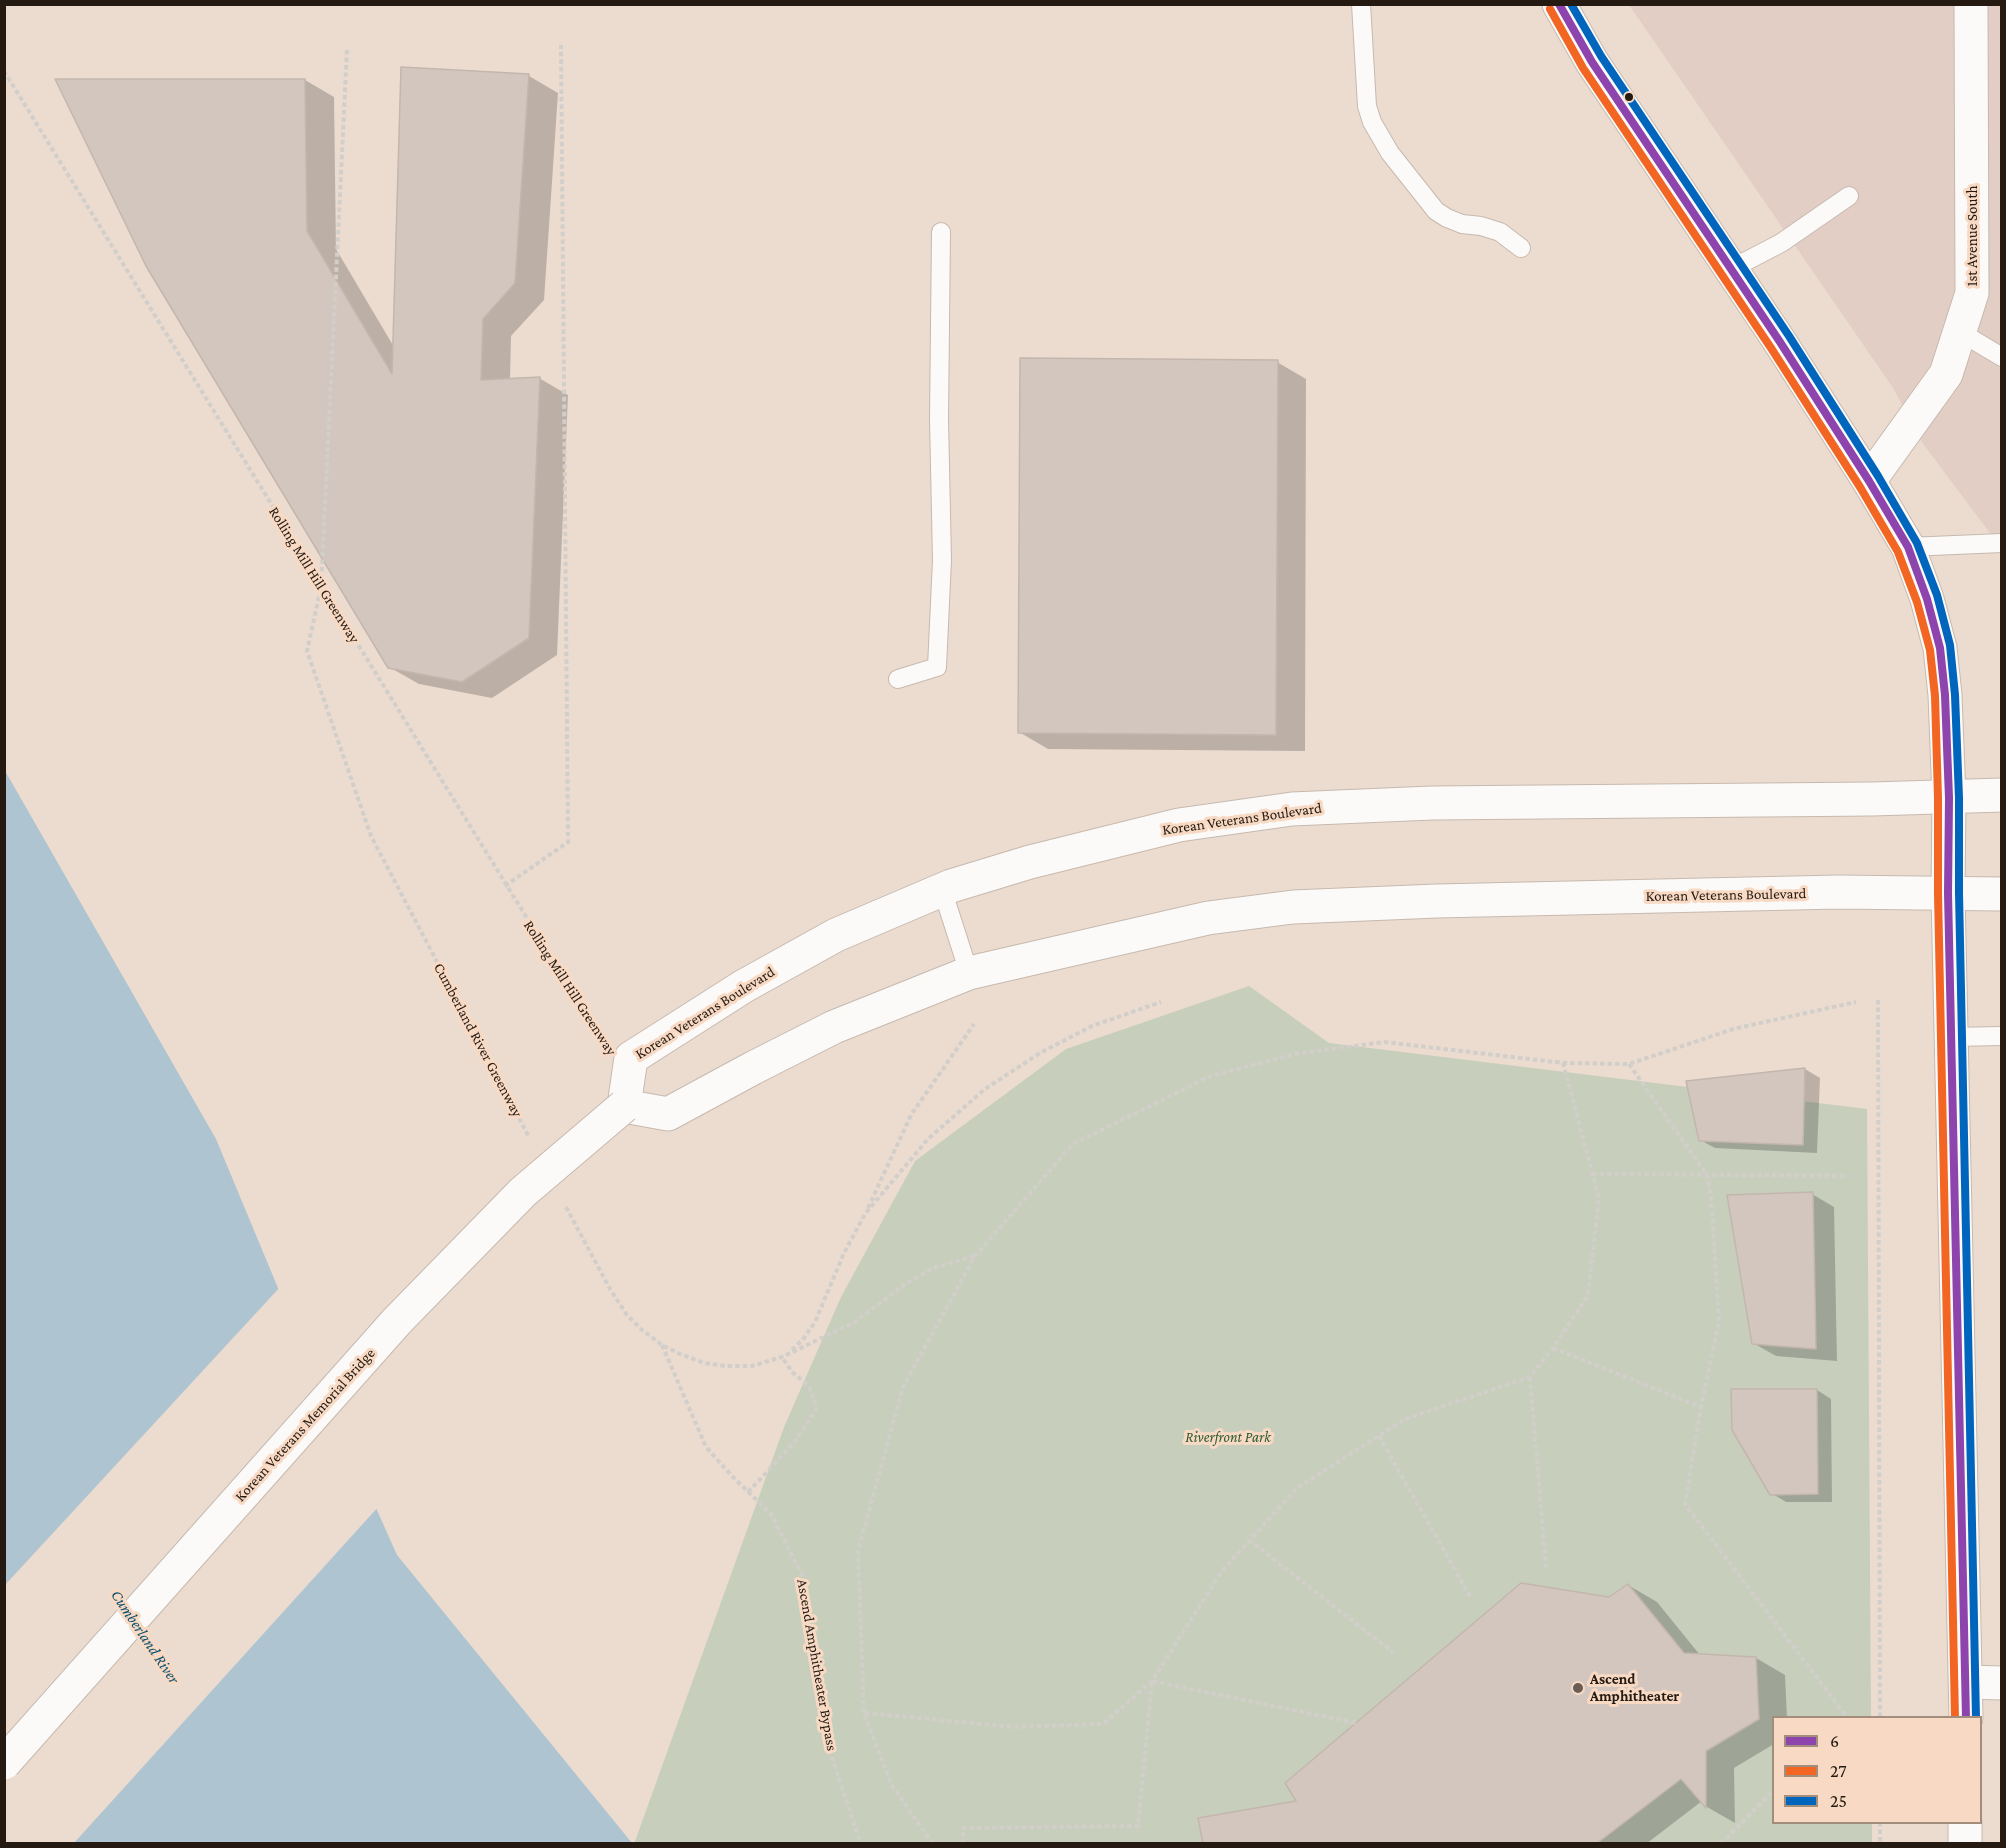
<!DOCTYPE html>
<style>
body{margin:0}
#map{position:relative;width:2006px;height:1848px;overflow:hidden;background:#ecdcd0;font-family:"Crimson Pro",serif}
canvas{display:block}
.frame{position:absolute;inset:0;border:6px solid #241a12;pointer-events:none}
.legend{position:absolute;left:1772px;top:1716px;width:210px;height:108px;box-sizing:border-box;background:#f8dac4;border:2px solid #a38d7d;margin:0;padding:8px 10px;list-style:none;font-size:18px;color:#241a12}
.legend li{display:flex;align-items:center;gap:12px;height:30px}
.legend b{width:30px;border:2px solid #a38d7d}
</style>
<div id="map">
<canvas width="2006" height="1848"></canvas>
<div class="frame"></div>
<ul class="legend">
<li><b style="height:8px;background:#8e44ad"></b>6</li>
<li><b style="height:8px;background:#f26522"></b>27</li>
<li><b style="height:8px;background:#0065bd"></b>25</li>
</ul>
</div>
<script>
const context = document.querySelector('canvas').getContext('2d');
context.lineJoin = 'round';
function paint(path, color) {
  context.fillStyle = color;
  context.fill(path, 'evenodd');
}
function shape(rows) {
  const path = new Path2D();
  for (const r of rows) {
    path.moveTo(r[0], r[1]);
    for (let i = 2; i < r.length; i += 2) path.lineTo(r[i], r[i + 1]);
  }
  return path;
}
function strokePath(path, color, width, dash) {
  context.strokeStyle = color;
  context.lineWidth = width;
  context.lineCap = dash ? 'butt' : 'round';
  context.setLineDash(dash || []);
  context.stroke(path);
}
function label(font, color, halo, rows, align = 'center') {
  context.font = font + ' "Crimson Pro",serif';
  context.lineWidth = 6;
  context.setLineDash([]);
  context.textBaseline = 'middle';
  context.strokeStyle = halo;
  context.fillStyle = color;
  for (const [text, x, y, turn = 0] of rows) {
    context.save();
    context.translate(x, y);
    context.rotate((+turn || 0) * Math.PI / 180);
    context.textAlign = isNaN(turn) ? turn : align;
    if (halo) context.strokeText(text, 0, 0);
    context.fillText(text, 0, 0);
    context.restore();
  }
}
paint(shape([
 [1629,5,2001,5,2001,548,1921,441,1893,388]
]), '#e3cec6');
paint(shape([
 [1249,986,1329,1043,1867,1109,1871,1717,1774,1718,1774,1822,1872,1823,1872,1843,634,1844,784,1427,841,1297,915,1161,1066,1049]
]), '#c7cfbc');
paint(shape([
 [4,769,216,1139,278,1288,397,1555,632,1843,5,1843]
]), '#aec4d0');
paint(shape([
 [281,1286,379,1506,74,1843,4,1843,5,1585]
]), '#ecdcd0');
paint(shape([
 [403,68,529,76,558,93,544,300,511,336,510,380,539,378,568,395,557,655,492,698,419,684,389,667,148,266,305,80,334,97,336,249,394,347],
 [1277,362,1306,379,1305,751,1048,749,1019,732],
 [1805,1069,1820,1078,1817,1153,1715,1148,1700,1140,1688,1082],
 [1812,1194,1834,1207,1837,1361,1776,1356,1753,1343],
 [1817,1390,1831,1399,1832,1502,1786,1502,1771,1493],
 [1628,1585,1657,1602,1700,1655,1756,1658,1785,1675,1787,1718,1774,1718,1774,1744,1734,1768,1735,1823,1707,1807,1702,1801,1646,1844,1205,1844,1298,1802]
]), '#0003');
const building = shape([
 [401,67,529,74,515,283,483,319,481,380,540,377,529,638,462,682,388,668,146,266,55,79,305,79,307,231,392,374,401,67],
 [1020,358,1278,360,1276,735,1018,733,1020,358],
 [1805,1068,1803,1145,1699,1141,1686,1081,1805,1068],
 [1813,1192,1816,1349,1752,1344,1727,1195,1813,1192],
 [1731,1389,1817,1389,1818,1494,1770,1495,1732,1430,1731,1389],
 [1521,1583,1609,1597,1628,1584,1684,1653,1756,1657,1759,1719,1706,1751,1706,1808,1681,1779,1596,1844,1203,1844,1198,1818,1296,1801,1285,1783,1521,1583]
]);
paint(building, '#d3c6be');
strokePath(building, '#c3b6ad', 1.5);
const service = shape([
 [1361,4,1367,106,1372,122,1390,153,1436,211,1447,218,1462,224,1481,226,1500,232,1521,248],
 [1731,269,1781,243,1849,196],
 [1960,332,2002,357],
 [1908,547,2002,543],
 [898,679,937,667,942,560,939,419,941,232],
 [942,889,969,973],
 [1951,1037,2002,1036]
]);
const minor = shape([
 [1869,481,1946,374,1972,293,1971,4],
 [1966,1682,2002,1683]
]);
const secondary = shape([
 [2002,795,1872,799,1432,803,1292,809,1179,825,1030,862,951,886,836,935,744,986,631,1058,624,1106,668,1114,753,1068,834,1027,969,973,1208,918,1293,907,1437,901,1838,892,2002,894]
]);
const primary = shape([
 [1559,4,1592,62,1780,342,1869,481,1908,547,1927,599,1940,648,1945,695,1949,798,1948,893,1966,1718],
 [1965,1844,1965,1822]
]);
strokePath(service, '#c6b9af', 20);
strokePath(minor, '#c6b9af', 35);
strokePath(secondary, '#c6b9af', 35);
strokePath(primary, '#c6b9af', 35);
strokePath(shape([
 [347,50,321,587,307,651,371,836,529,1137],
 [4,71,601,1038],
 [505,886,568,842,561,45],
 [1878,1000,1880,1718],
 [1629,1064,1707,1175,1711,1197,1719,1322,1701,1407],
 [1592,1174,1848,1176],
 [566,1207,610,1289,627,1315,642,1330,662,1345,680,1354,704,1363,726,1366,752,1366,782,1357,855,1322,905,1284,933,1268,975,1256],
 [868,1208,911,1115,974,1024],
 [662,1345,706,1447,732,1476,771,1514,802,1575,830,1752,861,1844],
 [1553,1348,1701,1407,1685,1504,1846,1716,1844,1718],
 [792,1350,804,1338,815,1322,844,1253,865,1214,928,1139,985,1089,1040,1053,1092,1026,1161,1002],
 [1530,1377,1546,1569],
 [1379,1436,1471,1598],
 [748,1492,793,1444,817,1408,809,1386,792,1372,782,1357],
 [1249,1540,1394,1653],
 [865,1713,1014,1727,1103,1724,1152,1681,1222,1571,1297,1488,1405,1419,1530,1377,1553,1348,1588,1295,1599,1198,1563,1063],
 [1880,1822,1880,1844],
 [933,1844,891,1784,864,1713,858,1551,903,1387,975,1256,1073,1144,1211,1076,1295,1054,1385,1042,1563,1063,1629,1064,1733,1029,1856,1002],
 [963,1844,963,1828,1138,1826,1152,1681,1356,1723],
 [1721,1844,1774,1790]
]), '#d2ceca', 4, [4.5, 3]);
strokePath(service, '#fcfaf8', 18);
strokePath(minor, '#fcfaf8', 33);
strokePath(secondary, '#fcfaf8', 33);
strokePath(primary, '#fcfaf8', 33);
const secondaryBridge = shape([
 [4,1763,397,1321,523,1192,624,1106]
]);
strokePath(secondaryBridge, '#c6b9af', 35, []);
strokePath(secondaryBridge, '#fcfaf8', 33);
strokePath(shape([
 [1559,4,1592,62,1780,342,1869,481,1908,547,1927,599,1940,648,1945,695,1949,798,1948,893,1966,1718]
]), '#8e44ad', 8);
strokePath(shape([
 [1550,9,1583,68,1771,348,1860,487,1898,552,1917,602,1930,650,1935,696,1938,798,1938,893,1955,1718]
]), '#f26522', 8);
strokePath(shape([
 [1571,4,1601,56,1789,336,1878,476,1917,543,1937,595,1950,645,1955,695,1959,798,1959,893,1976,1718]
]), '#0065bd', 8);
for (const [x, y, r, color] of [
 [1629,97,5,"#241a12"],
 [1578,1688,6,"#6a5e54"]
]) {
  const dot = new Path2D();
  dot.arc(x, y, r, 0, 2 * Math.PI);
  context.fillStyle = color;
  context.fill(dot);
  strokePath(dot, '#f8dac4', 2);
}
label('15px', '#241a12', '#f8dac4', [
 ["1st Avenue South",1972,236,-90],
 ["Rolling Mill Hill Greenway",314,575,58],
 ["Korean Veterans Boulevard",1242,819,-8],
 ["Korean Veterans Boulevard",1726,895,-1],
 ["Rolling Mill Hill Greenway",570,988,57],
 ["Korean Veterans Boulevard",705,1013,-32],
 ["Cumberland River Greenway",478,1040,62],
 ["Korean Veterans Memorial Bridge",305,1425,-48],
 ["Ascend Amphitheater Bypass",817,1665,80]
]);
label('italic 15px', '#2a5a33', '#f8dac4', [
 ["Riverfront Park",1228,1437]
]);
label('bold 15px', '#241a12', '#f8dac4', [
 ["Ascend",1590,1679],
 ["Amphitheater",1590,1696]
], 'left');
label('italic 16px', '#0d5271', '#f8dac4', [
 ["Cumberland River",145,1637,56]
]);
</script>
